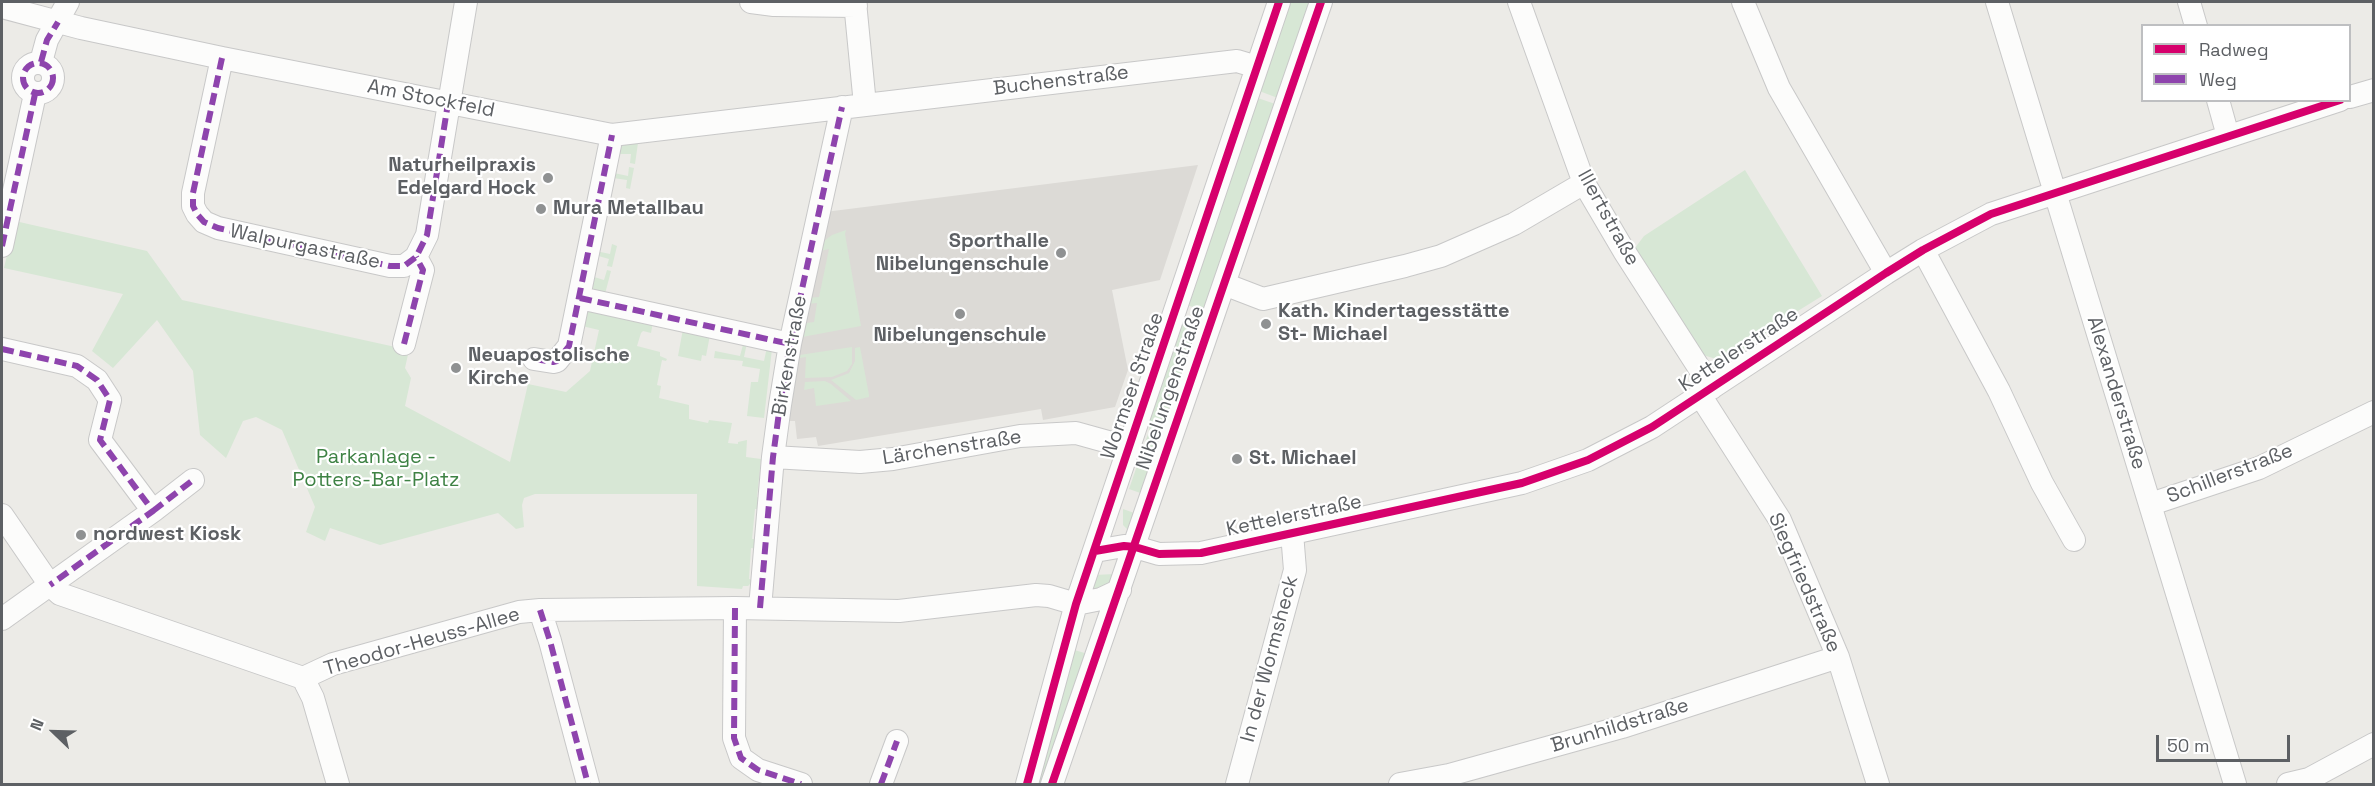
<!DOCTYPE html>
<meta charset="utf-8">
<style>
body{margin:0}
#map{position:relative;width:2375px;height:786px;overflow:hidden;background:#ecebe7;font-family:"Space Grotesk",sans-serif}
canvas{display:block}
.frame{position:absolute;inset:0;border:3px solid #5d6064;pointer-events:none}
.legend{position:absolute;left:2141px;top:24px;width:210px;height:78px;box-sizing:border-box;background:#fff;border:2px solid #bebfc1;margin:0;padding:8px 10px;list-style:none;font-size:18px;color:#5d6064}
.legend li{display:flex;align-items:center;gap:12px;height:30px}
.legend b{width:30px;border:2px solid #bebfc1}
.north{position:absolute;left:24px;top:702px;width:60px;height:60px;-webkit-text-stroke:4px #fff;paint-order:stroke;rotate:293deg;font-size:16px;font-weight:700;line-height:24px;text-align:center;color:#5d6064}
.north::after{content:'';display:block;margin:auto;width:21px;height:27px;background:#5d6064;clip-path:polygon(50% 0,100% 100%,50% 72%,0 100%)}
.scale{position:absolute;left:2156px;top:735px;width:134px;height:27px;box-sizing:border-box;border:3px solid #5d6064;border-top:0;padding-left:8px;font-size:18px;line-height:21px;white-space:nowrap;color:#5d6064;-webkit-text-stroke:4px #fff;paint-order:stroke}
</style>
<div id="map">
<canvas width="2375" height="786"></canvas>
<div class="frame"></div>
<ul class="legend">
<li><b style="height:8px;background:#d6006c"></b>Radweg</li>
<li><b style="height:8px;background:#8e44ad"></b>Weg</li>
</ul>
<div class="north">N</div>
<div class="scale">50 m</div>
</div>
<script>
const context = document.querySelector('canvas').getContext('2d');
context.lineJoin = 'round';
function paint(path, color) {
  context.fillStyle = color;
  context.fill(path, 'evenodd');
}
function shape(rows) {
  const path = new Path2D();
  for (const r of rows) {
    if (r.length === 3) {
      path.moveTo(r[0] + r[2], r[1]);
      path.arc(r[0], r[1], r[2], 0, 2 * Math.PI);
      continue;
    }
    path.moveTo(r[0], r[1]);
    for (let i = 2; i < r.length; i += 2) path.lineTo(r[i], r[i + 1]);
  }
  return path;
}
function strokePath(path, color, width, dash) {
  context.strokeStyle = color;
  context.lineWidth = width;
  context.lineCap = dash ? 'butt' : 'round';
  context.setLineDash(dash || []);
  context.stroke(path);
}
function label(font, color, halo, rows, align = 'center') {
  context.font = font + ' "Space Grotesk",sans-serif';
  context.lineWidth = 4.5;
  context.setLineDash([]);
  context.textBaseline = 'middle';
  context.strokeStyle = halo;
  context.fillStyle = color;
  for (const [text, x, y, turn = 0] of rows) {
    context.save();
    context.translate(x, y);
    context.rotate((+turn || 0) * Math.PI / 180);
    context.textAlign = isNaN(turn) ? turn : align;
    if (halo) context.strokeText(text, 0, 0);
    context.fillText(text, 0, 0);
    context.restore();
  }
}
paint(shape([
 [1198,165,1160,280,1112,290,1128,370,1115,407,1043,420,1041,409,818,446,816,437,797,439,795,421,786,421,825,212]
]), '#dcdad6');
paint(shape([
 [1284,2,1317,2,1283,100,1254,89],
 [1252,96,1281,106,1210,313,1181,303],
 [638,143,635,164,630,163,631,154,618,154,620,147,627,144],
 [629,167,634,168,630,189,626,188,627,180,613,178,614,173,628,176],
 [1745,170,1822,296,1793,314,1726,362,1703,355,1632,252,1644,236],
 [15,221,147,251,182,300,409,350,405,368,411,378,405,406,510,462,528,384,566,392,590,371,599,330,582,326,585,311,653,322,651,333,643,331,641,333,637,346,660,352,660,356,667,359,666,361,662,360,657,385,661,386,659,398,689,405,689,419,708,423,709,420,732,423,728,443,738,444,738,442,747,440,746,457,761,459,757,497,763,498,762,509,755,509,752,539,759,539,758,549,751,548,749,579,754,580,748,586,743,586,742,589,697,586,697,494,535,494,524,498,522,505,524,527,516,529,498,513,380,545,330,528,325,541,306,532,315,507,282,430,256,417,243,421,226,458,200,435,193,371,157,320,113,368,92,351,123,294,4,268],
 [846,230,845,234,861,326,797,338,800,324,814,322,817,303,805,304,806,298,819,297,829,249,816,252,817,246,832,235],
 [612,244,617,246,612,267,607,266,609,259,595,255,596,251,610,254],
 [607,270,611,271,605,294,594,291,590,284,591,276,604,280],
 [1177,317,1205,326,1146,495,1129,489,1149,431,1153,388],
 [683,329,710,335,706,356,702,355,701,361,678,356],
 [744,341,747,343,744,357,764,361,767,347,772,349,764,418,747,416,751,382,758,382,760,369,742,366,743,361,714,358,715,351,740,356],
 [852,347,852,364,847,371,832,377,805,378,806,357,793,359,793,356],
 [860,347,869,395,869,397,856,400,831,380,849,373,855,361,855,348],
 [825,381,831,384,851,401,816,406,814,388,804,390,805,382],
 [1123,509,1140,515,1128,530,1123,525],
 [1115,574,1110,582,1101,589,1093,590,1091,584,1094,575],
 [1068,648,1091,655,1047,784,1032,784]
]), '#d7e7d5');
const minor = shape([
 [751,2,774,5,856,6],
 [855,2,865,105],
 [1519,2,1584,183,1624,251,1712,388],
 [1743,2,1779,88,1886,273],
 [1997,2,2235,784],
 [2189,2,2196,26],
 [2,7,81,28,222,58,612,135,1237,61,1257,67],
 [222,58,193,193,193,206,197,214,204,222,218,228,390,266,404,266,416,257,427,235,466,2],
 [41,62,47,40,68,2],
 [38,78,15],
 [2350,97,2374,90],
 [2218,100,2228,136],
 [2,246,35,94],
 [1923,250,1999,391,2042,483,2074,540],
 [1224,284,1263,299,1405,266,1441,256,1514,224,1584,183],
 [580,298,790,344],
 [404,344,423,270,416,257],
 [2,349,77,366,97,380,110,400,100,440,153,511,2,619],
 [534,359,553,362,557,361,569,346,612,135],
 [1700,395,1780,520,1838,657,1878,784],
 [773,457,860,462,893,459,1020,436,1076,433,1130,448],
 [2151,504,2259,468,2374,412],
 [153,511,193,480],
 [2,515,50,585,60,594,303,678,333,664,519,612,540,610,735,608,899,611,1036,595,1049,596,1076,604,1101,599,1120,590],
 [1095,551,1124,546,1135,547,1159,554,1201,553,1522,483,1588,460,1652,427,1886,273,1923,250,1991,214,2340,100],
 [735,608,734,738,741,758,758,770,801,784],
 [760,608,773,457,780,405,790,344,842,107],
 [540,610,550,641,588,784],
 [303,678,313,698,338,784],
 [881,784,897,741],
 [1027,784,1076,604,1279,2],
 [1052,784,1321,2],
 [1237,784,1295,570,1292,533],
 [1400,784,1449,775,1622,727,1838,657],
 [2288,784,2309,779,2374,744]
]);
strokePath(minor, '#c8c8c8', 24);
strokePath(minor, '#fcfcfb', 22);
strokePath(shape([
 [222,58,193,193,193,206,197,214,204,222,218,228,390,266,404,266,416,257,427,235,448,103],
 [41,62,47,40,58,22],
 [38,78,15],
 [2,246,35,94],
 [580,298,790,344],
 [404,344,423,270,416,257],
 [2,349,77,366,97,380,110,400,100,440,153,511,50,585],
 [534,359,553,362,557,361,569,346,612,135],
 [153,511,193,480],
 [735,608,734,738,741,758,758,770,801,784],
 [760,608,773,457,780,405,790,344,842,107],
 [540,610,550,641,588,784],
 [881,784,897,741]
]), '#8e44ad', 6, [12, 6]);
strokePath(shape([
 [1095,551,1124,546,1135,547,1159,554,1201,553,1522,483,1588,460,1652,427,1886,273,1923,250,1991,214,2340,100],
 [1027,784,1076,604,1279,2],
 [1052,784,1321,2]
]), '#d6006c', 8);
for (const [x, y, r, color] of [
 [548,178,6,"#8f9192"],
 [541,209,6,"#8f9192"],
 [1061,253,6,"#8f9192"],
 [960,314,6,"#8f9192"],
 [1266,324,6,"#8f9192"],
 [456,368,6,"#8f9192"],
 [1237,459,6,"#8f9192"],
 [81,535,6,"#8f9192"]
]) {
  const dot = new Path2D();
  dot.arc(x, y, r, 0, 2 * Math.PI);
  context.fillStyle = color;
  context.fill(dot);
  strokePath(dot, '#fff', 2);
}
label('20px', '#5d6064', '#fff', [
 ["Buchenstraße",1061,81,-7],
 ["Am Stockfeld",431,99,11],
 ["Illertstraße",1608,218,61],
 ["Walpurgastraße",305,247,12],
 ["Kettelerstraße",1739,350,-33],
 ["Birkenstraße",790,356,-80],
 ["Wormser Straße",1133,386,-71],
 ["Nibelungenstraße",1171,388,-71],
 ["Alexanderstraße",2116,393,73],
 ["Lärchenstraße",952,448,-9],
 ["Schillerstraße",2230,474,-21],
 ["Kettelerstraße",1294,516,-12],
 ["Siegfriedstraße",1804,583,66],
 ["Theodor-Heuss-Allee",422,642,-16],
 ["In der Wormsheck",1270,659,-75],
 ["Brunhildstraße",1620,726,-17]
]);
label('bold 20px', '#5d6064', '#fff', [
 ["Naturheilpraxis",536,166,"right"],
 ["Edelgard Hock",536,189,"right"],
 ["Mura Metallbau",553,209],
 ["Sporthalle",1049,242,"right"],
 ["Nibelungenschule",1049,265,"right"],
 ["Kath. Kindertagesstätte",1278,312],
 ["St- Michael",1278,335],
 ["Nibelungenschule",960,336,"center"],
 ["Neuapostolische",468,356],
 ["Kirche",468,379],
 ["St. Michael",1249,459],
 ["nordwest Kiosk",93,535]
], 'left');
label('20px', '#3e8244', '#fff', [
 ["Parkanlage -",376,458],
 ["Potters-Bar-Platz",376,481]
]);
</script>
